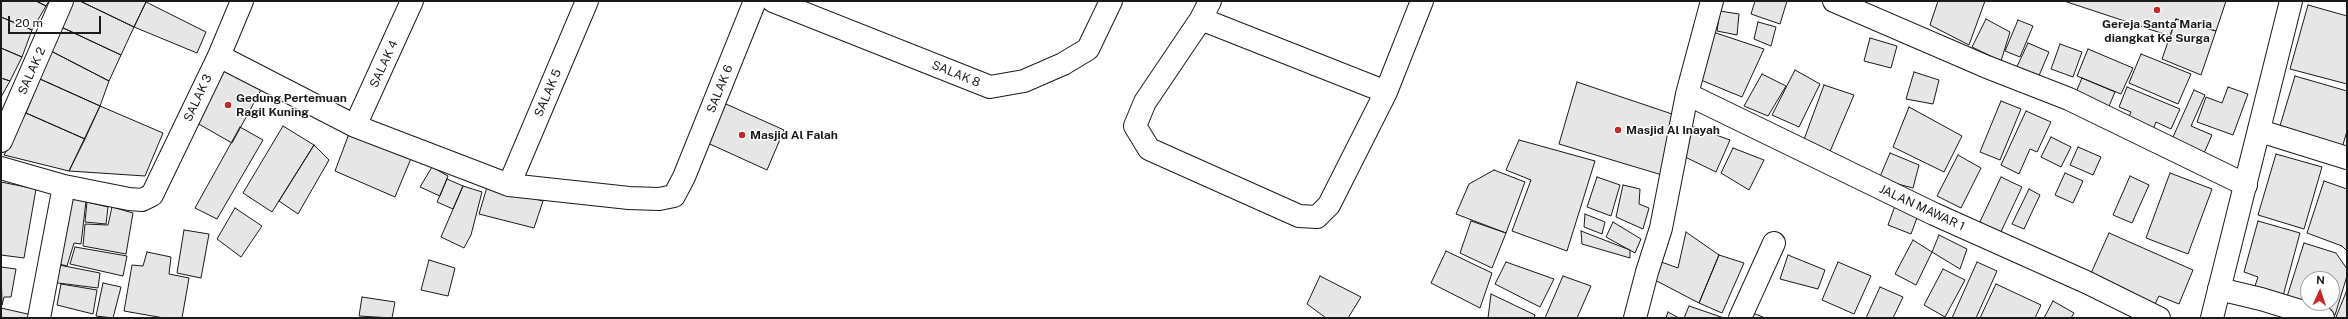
<!DOCTYPE html>
<style>
body{margin:0}
#map{position:relative;width:2348px;height:319px;overflow:hidden;background:#fff;font-family:"Public Sans",sans-serif}
canvas{display:block}
.frame{position:absolute;inset:0;border:2px solid #1a1a1a;pointer-events:none}
.north{position:absolute;left:2300px;top:271px;width:40px;height:40px;box-sizing:border-box;background:#fff;border:1px solid #a3a3a3;border-radius:50%;rotate:3deg;font-size:11px;font-weight:700;line-height:16px;text-align:center;color:#1a1a1a}
.north::after{content:'';display:block;margin:auto;width:14px;height:18px;background:#c62828;clip-path:polygon(50% 0,100% 100%,50% 72%,0 100%)}
.scale{position:absolute;left:8px;top:16px;width:93px;height:18px;box-sizing:border-box;border:2px solid #1a1a1a;border-top:0;padding-left:5px;font-size:12px;line-height:14px;white-space:nowrap;color:#1a1a1a;-webkit-text-stroke:3px #fff;paint-order:stroke}
</style>
<div id="map">
<canvas width="2348" height="319"></canvas>
<div class="frame"></div>
<div class="north">N</div>
<div class="scale">20 m</div>
</div>
<script>
const context = document.querySelector('canvas').getContext('2d');
context.lineJoin = 'round';
function paint(path, color) {
  context.fillStyle = color;
  context.fill(path, 'evenodd');
}
function shape(rows) {
  const path = new Path2D();
  for (const r of rows) {
    path.moveTo(r[0], r[1]);
    for (let i = 2; i < r.length; i += 2) path.lineTo(r[i], r[i + 1]);
  }
  return path;
}
function strokePath(path, color, width, dash) {
  context.strokeStyle = color;
  context.lineWidth = width;
  context.lineCap = dash ? 'butt' : 'round';
  context.setLineDash(dash || []);
  context.stroke(path);
}
function label(font, color, halo, rows, align = 'center') {
  context.font = font + ' "Public Sans",sans-serif';
  context.lineWidth = 3;
  context.setLineDash([]);
  context.textBaseline = 'middle';
  context.strokeStyle = halo;
  context.fillStyle = color;
  for (const [text, x, y, turn = 0] of rows) {
    context.save();
    context.translate(x, y);
    context.rotate((+turn || 0) * Math.PI / 180);
    context.textAlign = isNaN(turn) ? turn : align;
    if (halo) context.strokeText(text, 0, 0);
    context.fillText(text, 0, 0);
    context.restore();
  }
}
const building = shape([
 [1,1,36,1,46,6,32,30,1,17,1,1],
 [36,1,49,1,46,6,36,1],
 [68,1,80,1,134,27,121,55,59,26,68,1],
 [80,1,145,1,146,2,134,27,80,1],
 [1755,1,1787,1,1780,24,1751,14,1755,1],
 [1938,1,1985,1,1969,45,1930,25,1938,1],
 [2064,1,2226,1,2216,31,2176,19,2170,36,2064,1],
 [146,2,206,32,197,53,134,27,146,2],
 [2308,5,2347,16,2347,84,2290,69,2308,5],
 [1720,11,1739,14,1737,35,1717,31,1720,11],
 [1,17,32,30,22,57,1,48,1,17],
 [1986,19,2010,32,2001,61,1972,47,1986,19],
 [2176,19,2216,31,2201,75,2162,59,2176,19],
 [2018,20,2033,26,2020,57,2005,51,2018,20],
 [1758,22,1776,27,1771,46,1754,39,1758,22],
 [59,26,121,55,109,81,49,50,59,26],
 [1710,31,1764,49,1742,97,1696,78,1710,31],
 [1870,38,1897,46,1891,68,1864,61,1870,38],
 [2028,43,2049,52,2038,78,2014,73,2028,43],
 [2060,44,2082,52,2073,77,2051,69,2060,44],
 [1,48,22,57,10,81,1,78,1,48],
 [2088,49,2133,68,2121,94,2077,76,2088,49],
 [49,50,109,81,100,106,40,79,49,50],
 [2141,54,2191,74,2178,104,2129,83,2141,54],
 [222,64,262,88,232,143,197,123,222,64],
 [1795,70,1820,84,1799,127,1772,115,1795,70],
 [1914,72,1939,80,1933,104,1906,99,1914,72],
 [1762,74,1786,86,1768,116,1744,106,1762,74],
 [2295,76,2347,91,2347,131,2342,148,2279,129,2295,76],
 [1,78,10,81,1,97,1,78],
 [2082,78,2115,92,2107,111,2074,97,2082,78],
 [40,79,100,106,85,139,26,113,40,79],
 [1577,82,1678,116,1662,175,1559,144,1577,82],
 [1824,85,1854,95,1826,161,1802,145,1824,85],
 [2127,87,2180,109,2171,129,2156,122,2151,134,2126,124,2131,112,2119,107,2127,87],
 [2228,87,2248,94,2233,135,2197,122,2206,97,2222,103,2228,87],
 [2194,90,2205,95,2191,126,2212,135,2201,160,2169,146,2194,90],
 [717,100,784,130,767,170,701,140,717,100],
 [2001,101,2021,109,2000,160,1980,152,2001,101],
 [100,106,163,133,145,176,69,171,100,106],
 [1909,107,1962,136,1944,172,1893,147,1909,107],
 [2026,111,2051,122,2037,152,2030,149,2019,174,2001,165,2026,111],
 [26,113,85,139,69,171,4,155,26,113],
 [283,126,314,145,272,212,243,193,283,126],
 [240,127,263,140,217,219,195,208,240,127],
 [1694,127,1730,140,1716,172,1683,156,1694,127],
 [350,131,412,156,395,197,335,171,350,131],
 [2051,137,2071,147,2061,167,2041,157,2051,137],
 [1519,140,1595,161,1567,251,1512,231,1531,180,1506,170,1519,140],
 [314,145,329,160,298,214,279,201,314,145],
 [2078,147,2101,157,2093,175,2070,165,2078,147],
 [1733,148,1764,160,1749,190,1721,173,1733,148],
 [1890,153,1919,165,1913,188,1879,179,1890,153],
 [2276,154,2322,167,2304,229,2258,215,2276,154],
 [1958,155,1981,168,1961,208,1937,196,1958,155],
 [432,167,448,176,440,196,420,187,432,167],
 [1494,170,1525,182,1506,233,1456,214,1469,184,1494,170],
 [2065,173,2083,181,2073,203,2055,195,2065,173],
 [2170,173,2212,189,2188,254,2146,238,2170,173],
 [2130,176,2149,185,2132,223,2113,215,2130,176],
 [1597,177,1620,185,1611,216,1587,207,1597,177],
 [2001,177,2022,187,1999,236,1978,226,2001,177],
 [447,179,463,186,453,209,437,202,447,179],
 [2324,181,2347,189,2347,251,2342,246,2307,233,2324,181],
 [1,182,36,189,24,258,1,255,1,182],
 [1623,185,1640,189,1639,204,1649,208,1643,229,1616,217,1623,185],
 [463,186,482,192,471,235,464,248,441,237,463,186],
 [487,187,543,201,534,228,479,214,487,187],
 [2029,189,2040,195,2024,229,2012,224,2029,189],
 [73,198,86,201,81,244,74,243,67,266,55,263,65,206,73,198],
 [87,202,108,207,106,224,85,222,87,202],
 [1895,206,1918,215,1911,234,1888,225,1895,206],
 [112,207,133,213,126,254,83,246,85,224,108,225,112,207],
 [235,208,262,226,241,257,217,239,235,208],
 [1585,214,1605,222,1602,234,1584,227,1585,214],
 [1471,221,1506,233,1492,268,1460,253,1471,221],
 [2258,221,2300,233,2283,296,2254,289,2258,277,2244,272,2258,221],
 [1613,222,1641,239,1635,253,1606,237,1613,222],
 [184,230,209,234,201,278,177,273,184,230],
 [1581,231,1630,250,1630,258,1582,244,1581,231],
 [1686,232,1719,255,1699,303,1649,277,1653,259,1678,268,1686,232],
 [2109,233,2193,270,2179,304,2159,296,2153,308,2088,280,2109,233],
 [1939,235,1967,249,1960,269,1932,252,1939,235],
 [1913,240,1932,252,1916,285,1895,274,1913,240],
 [2304,243,2336,253,2347,269,2347,276,2335,315,2286,300,2304,243],
 [2308,279,2332,279,2332,303,2308,303,2308,279],
 [75,247,127,256,123,276,70,264,75,247],
 [1446,251,1492,273,1480,308,1431,283,1446,251],
 [147,252,171,257,169,274,189,278,182,318,164,318,124,311,132,265,143,266,147,252],
 [1719,255,1744,263,1722,313,1699,303,1719,255],
 [1788,255,1825,270,1818,289,1780,279,1788,255],
 [429,260,455,268,448,296,421,290,429,260],
 [1506,262,1554,279,1540,307,1495,284,1506,262],
 [1838,262,1871,276,1854,314,1822,300,1838,262],
 [1977,262,1997,271,1976,318,1952,318,1977,262],
 [54,264,100,273,98,288,50,282,54,264],
 [1,267,16,269,11,297,4,297,2,305,1,267],
 [1943,269,1965,280,1945,317,1924,305,1943,269],
 [1320,276,1361,297,1348,318,1326,318,1307,304,1320,276],
 [1563,276,1591,286,1577,318,1545,318,1563,276],
 [103,283,121,287,113,318,96,316,103,283],
 [61,284,97,290,93,314,57,305,61,284],
 [1996,284,2041,305,2035,318,1980,318,1996,284],
 [1880,287,1903,297,1893,318,1866,318,1880,287],
 [2347,290,2347,318,2339,318,2336,317,2347,290],
 [1491,294,1535,315,1534,318,1488,318,1491,294],
 [362,297,395,302,392,318,359,316,362,297],
 [2053,301,2074,313,2071,318,2044,318,2053,301],
 [1689,306,1724,318,1684,318,1689,306],
 [1,308,32,315,31,318,1,318,1,308],
 [1746,310,1765,318,1743,318,1746,310],
 [1668,312,1679,318,1666,318,1668,312]
]);
paint(building, '#e6e6e6');
strokePath(building, '#1a1a1a', 1);
const street = shape([
 [773,1,990,87,1024,81,1063,64,1088,49,1111,1],
 [1210,1,1201,19,1145,102,1135,126,1149,149,1299,216,1317,217,1329,205,1386,92,1422,1],
 [1834,1,1987,67,2069,99,2246,185],
 [1201,19,1386,92],
 [219,56,355,126,509,185,629,198,659,199,674,196,684,177,755,1],
 [1687,94,1934,214,2086,282,2159,318],
 [355,126,412,1],
 [2260,131,2347,158],
 [1,141,62,1],
 [1,168,64,186,129,199,142,200,152,195,219,56,242,1],
 [509,185,587,1],
 [2219,289,2261,299,2323,318],
 [39,318,64,186],
 [1635,318,1647,272,1661,228,1687,94,1712,1],
 [1740,318,1774,243]
]);
const secondary = shape([
 [2212,318,2291,1]
]);
strokePath(street, '#1a1a1a', 24);
strokePath(secondary, '#1a1a1a', 24);
strokePath(street, '#fff', 22);
strokePath(secondary, '#fff', 22);
for (const [x, y, r, color] of [
 [2157,10,4,"#c62828"],
 [228,105,4,"#c62828"],
 [1618,130,4,"#c62828"],
 [742,135,4,"#c62828"]
]) {
  const dot = new Path2D();
  dot.arc(x, y, r, 0, 2 * Math.PI);
  context.fillStyle = color;
  context.fill(dot);
  strokePath(dot, '#fff', 1.5);
}
label('bold 12px', '#1a1a1a', '#fff', [
 ["Gereja Santa Maria",2157,24,"center"],
 ["diangkat Ke Surga",2157,38,"center"],
 ["Gedung Pertemuan",236,98],
 ["Ragil Kuning",236,112],
 ["Masjid Al Inayah",1626,130],
 ["Masjid Al Falah",750,135]
], 'left');
label('12px', '#1a1a1a', '#fff', [
 ["SALAK 4",384,64,-65],
 ["SALAK 2",32,71,-66],
 ["SALAK 8",956,74,22],
 ["SALAK 6",720,89,-68],
 ["SALAK 5",548,93,-67],
 ["SALAK 3",198,98,-65],
 ["JALAN MAWAR 1",1922,208,25]
]);
</script>
